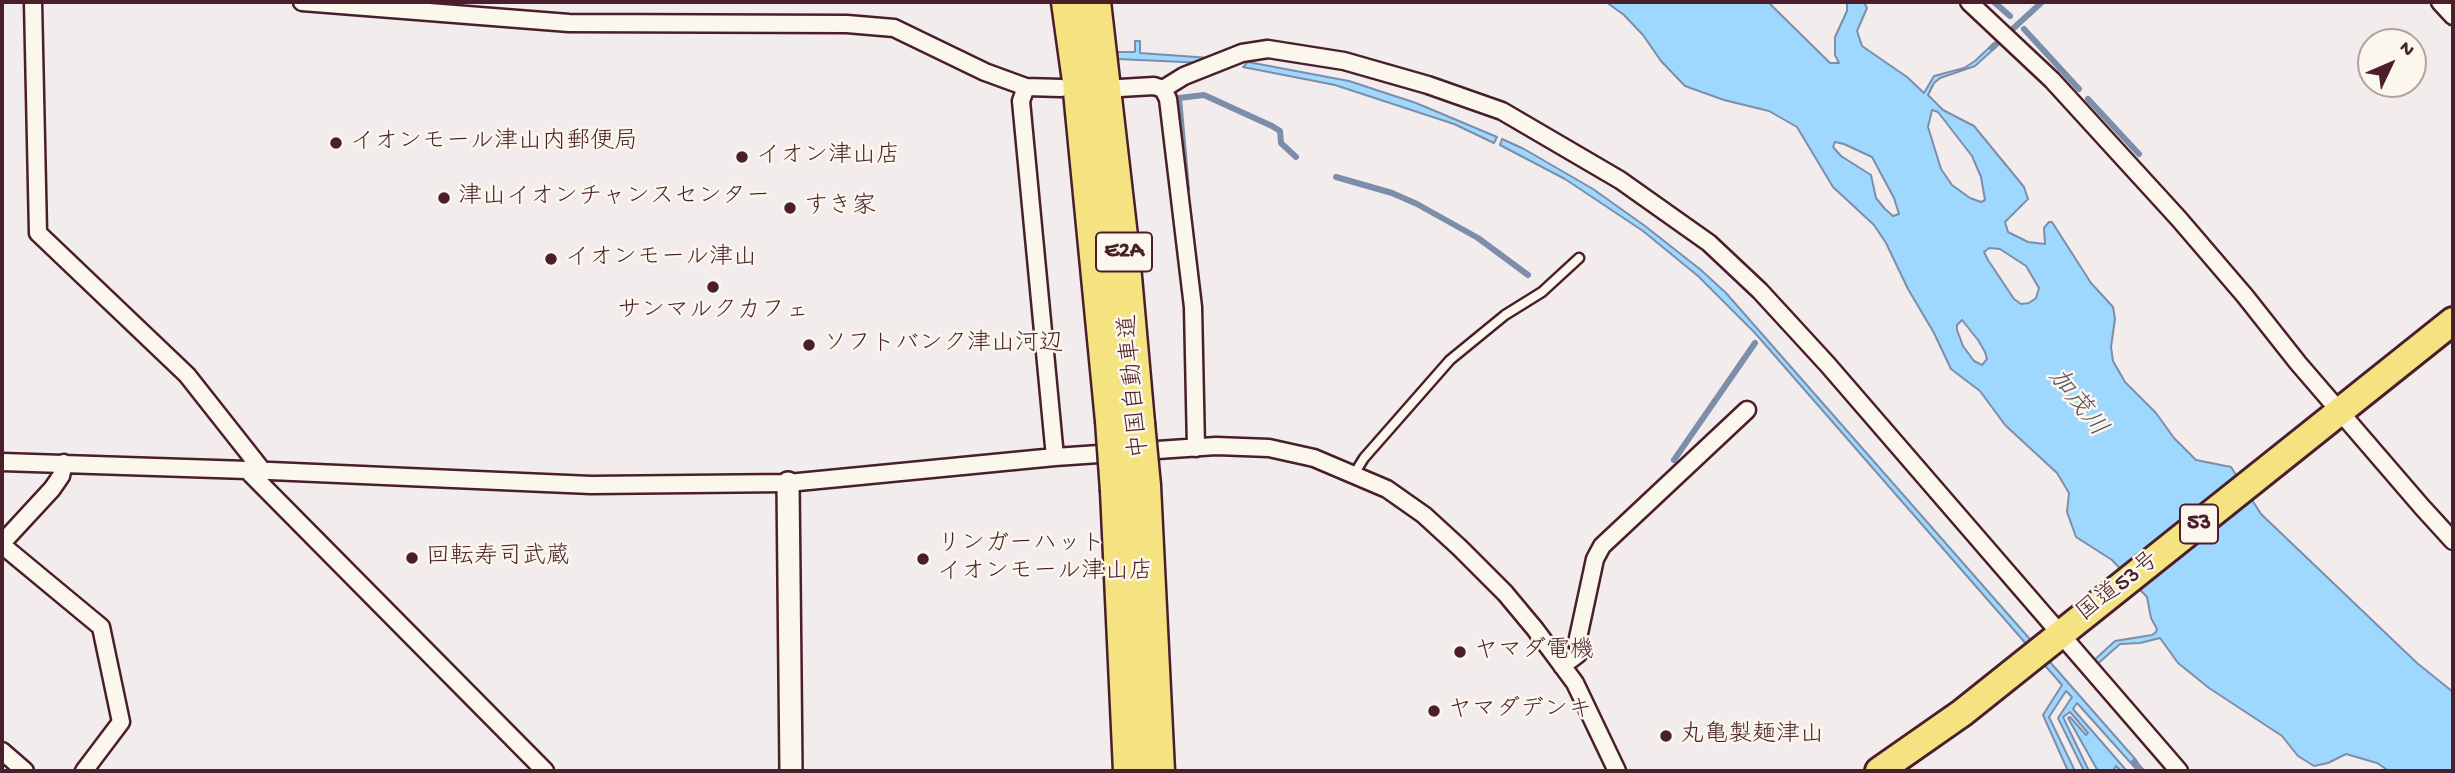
<!DOCTYPE html>
<meta charset="utf-8">
<style>
body{margin:0}
#map{position:relative;width:2455px;height:773px;overflow:hidden;background:#f3eced;font-family:"Gochi Hand",sans-serif}
canvas{display:block}
.frame{position:absolute;inset:0;border:4px solid #4a1f2b;pointer-events:none}
.north{position:absolute;left:2357px;top:28px;width:70px;height:70px;box-sizing:border-box;background:#fbf7ec;border:2px solid #b4a19f;border-radius:50%;rotate:46deg;font-size:19px;font-weight:700;line-height:28px;text-align:center;color:#4a1f2b}
.north::after{content:'';display:block;margin:auto;width:24px;height:32px;background:#4a1f2b;clip-path:polygon(50% 0,100% 100%,50% 72%,0 100%)}
</style>
<div id="map">
<canvas width="2455" height="773"></canvas>
<div class="frame"></div>
<div class="north">N</div>
</div>
<script>
const context = document.querySelector('canvas').getContext('2d');
context.lineJoin = 'round';
function paint(path, color) {
  context.fillStyle = color;
  context.fill(path, 'evenodd');
}
function shape(rows) {
  const path = new Path2D();
  for (const r of rows) {
    path.moveTo(r[0], r[1]);
    for (let i = 2; i < r.length; i += 2) path.lineTo(r[i], r[i + 1]);
  }
  return path;
}
function strokePath(path, color, width, dash) {
  context.strokeStyle = color;
  context.lineWidth = width;
  context.lineCap = dash ? 'butt' : 'round';
  context.setLineDash(dash || []);
  context.stroke(path);
}
function label(font, color, halo, rows, align = 'center') {
  context.font = font + ' "Gochi Hand","Klee One",sans-serif';
  context.lineWidth = 5;
  context.setLineDash([]);
  context.textBaseline = 'middle';
  context.strokeStyle = halo;
  context.fillStyle = color;
  for (const [text, x, y, turn = 0] of rows) {
    context.save();
    context.translate(x, y);
    context.rotate((+turn || 0) * Math.PI / 180);
    context.textAlign = isNaN(turn) ? turn : align;
    if (halo) context.strokeText(text, 0, 0);
    context.fillText(text, 0, 0);
    context.restore();
  }
}
const water = shape([
 [1606,2,1768,2,1830,63,1839,63,1835,55,1835,37,1847,11,1847,2,1864,2,1867,8,1857,31,1862,46,1907,77,1924,93,1934,76,1964,68,1975,61,1994,43,1997,46,1975,66,1940,78,1934,83,1928,95,1943,110,1974,126,2024,187,2028,199,2005,222,2008,232,2028,242,2045,244,2044,228,2049,222,2052,222,2091,283,2113,307,2115,319,2111,347,2113,361,2125,382,2156,413,2174,438,2196,460,2231,467,2261,514,2417,663,2453,692,2453,771,2389,771,2377,763,2346,754,2328,763,2314,766,2298,756,2282,736,2209,688,2178,663,2160,638,2140,643,2120,644,2094,667,2091,663,2115,641,2152,635,2156,632,2157,629,2151,618,2147,597,2112,560,2076,537,2067,512,2069,493,2057,473,2005,425,1980,391,1951,369,1934,333,1908,289,1886,243,1874,225,1833,187,1797,127,1769,111,1724,100,1685,86,1661,61,1643,35,1624,15,1606,2],
 [1932,110,1938,112,1972,156,1981,177,1985,200,1981,202,1970,198,1952,185,1941,169,1928,127,1932,110],
 [1835,142,1844,144,1872,157,1894,198,1899,214,1893,216,1885,209,1876,198,1871,175,1841,156,1833,147,1835,142],
 [1989,248,2000,249,2026,266,2039,288,2036,298,2029,303,2021,304,2014,299,1988,260,1984,252,1989,248],
 [1962,320,1978,340,1985,352,1987,359,1982,365,1974,361,1963,346,1957,330,1957,325,1962,320],
 [1135,41,1140,41,1140,53,1210,58,1205,63,1117,59,1117,52,1135,52,1135,41],
 [1248,62,1349,81,1416,103,1497,137,1494,143,1454,124,1335,85,1243,67,1248,62],
 [1502,139,1524,149,1593,189,1645,226,1701,270,1726,293,2136,760,2139,765,2138,771,2077,703,2073,709,2126,770,2121,771,2116,766,2114,769,2116,771,2098,771,2068,718,2070,717,2086,735,2088,733,2070,712,2063,717,2089,771,2084,771,2058,718,2072,697,2066,691,2049,717,2075,771,2068,771,2043,715,2062,685,1755,333,1698,276,1643,231,1565,179,1500,145,1502,139]
]);
paint(water, '#9ed8fe');
strokePath(water, '#7c8eaa', 2);
strokePath(shape([
 [1994,2,2010,16],
 [2024,29,2079,89],
 [1992,48,2042,2],
 [2088,99,2139,154],
 [1336,177,1392,193,1417,204,1478,238,1528,275],
 [1187,189,1179,98,1204,95,1272,126,1280,131,1281,143,1296,157],
 [1674,460,1755,343],
 [2134,762,2142,771]
]), '#7c8eaa', 6);
const service = shape([
 [1354,474,1364,458,1450,360,1505,315,1542,292,1579,258]
]);
const minor = shape([
 [33,2,38,233,187,375,262,470],
 [302,2,569,23,847,24,894,28,985,72,1026,87],
 [1969,2,2052,80,2179,219,2245,296,2298,363,2422,507,2453,541],
 [2440,2,2453,16],
 [1120,88,1154,86,1163,89,1168,99,1193,307,1196,448],
 [1163,89,1184,76,1242,53,1268,49,1344,61,1428,85,1502,111,1620,180,1709,243,1760,291,1828,365,2179,771],
 [1055,457,1021,101,1026,87,1061,88],
 [2,462,247,470,591,485,788,483,1055,457,1216,446,1269,448,1314,458,1387,489,1424,515,1460,548,1505,593,1535,629,1575,683,1617,771],
 [247,470,545,771],
 [2,543,52,489,61,476,64,463],
 [2,545,101,627,121,722,84,771],
 [1562,666,1578,654,1578,638,1595,559,1602,546,1747,410],
 [2,751,25,771]
]);
const tertiary = shape([
 [788,483,791,771]
]);
const trunk = shape([
 [1879,771,1962,713,2453,321]
]);
const motorway = shape([
 [1067,2,1078,81,1111,421],
 [1095,2,1124,254,1139,423],
 [1145,486,1159,771],
 [1116,491,1129,771]
]);
strokePath(service, '#4a1f2b', 13);
strokePath(minor, '#4a1f2b', 21);
strokePath(tertiary, '#4a1f2b', 26);
strokePath(trunk, '#4a1f2b', 32);
strokePath(motorway, '#4a1f2b', 35);
strokePath(service, '#fbf7ec', 8);
strokePath(minor, '#fbf7ec', 16);
strokePath(tertiary, '#fbf7ec', 21);
strokePath(trunk, '#f5e382', 26);
strokePath(motorway, '#f5e382', 30);
const motorwayBridge = shape([
 [1111,421,1116,491],
 [1139,423,1145,486]
]);
strokePath(motorwayBridge, '#4a1f2b', 35, []);
strokePath(motorwayBridge, '#f5e382', 30);
for (const [x, y, r, color] of [
 [336,143,7,"#4a1f2b"],
 [742,157,7,"#4a1f2b"],
 [444,198,7,"#4a1f2b"],
 [790,208,7,"#4a1f2b"],
 [551,259,7,"#4a1f2b"],
 [713,287,7,"#4a1f2b"],
 [809,345,7,"#4a1f2b"],
 [412,558,7,"#4a1f2b"],
 [923,559,7,"#4a1f2b"],
 [1460,652,7,"#4a1f2b"],
 [1434,711,7,"#4a1f2b"],
 [1666,736,7,"#4a1f2b"]
]) {
  const dot = new Path2D();
  dot.arc(x, y, r, 0, 2 * Math.PI);
  context.fillStyle = color;
  context.fill(dot);
  strokePath(dot, '#fbf7ec', 2.5);
}
for (const [x, y, w] of [
 [1124,252,56],
 [2199,524,38]
]) {
  const box = new Path2D();
  box.roundRect(x - w / 2, y - 19.5, w, 39, 5);
  context.fillStyle = '#fbf7ec';
  context.fill(box);
  strokePath(box, '#4a1f2b', 2);
}
label('bold 23px', '#4a1f2b', null, [
 ["E2A",1124,252],
 ["53",2199,524]
]);
label('24px', '#4a1f2b', '#fbf7ec', [
 ["イオンモール津山内郵便局",350,143],
 ["イオン津山店",756,157],
 ["津山イオンチャンスセンター",458,198],
 ["すき家",804,208],
 ["イオンモール津山",565,259],
 ["サンマルクカフェ",713,312,"center"],
 ["ソフトバンク津山河辺",823,345],
 ["リンガーハット",937,545],
 ["イオンモール津山店",937,573],
 ["回転寿司武蔵",426,558],
 ["ヤマダ電機",1474,652],
 ["ヤマダデンキ",1448,711],
 ["丸亀製麺津山",1680,736]
], 'left');
label('24px', '#4a1f2b', '#fbf7ec', [
 ["中国自動車道",1136,386,-95],
 ["国道53号",2119,588,-38]
]);
label('italic 26px', '#5f4d60', '#fbf7ec', [
 ["加茂川",2076,404,52]
]);
</script>
